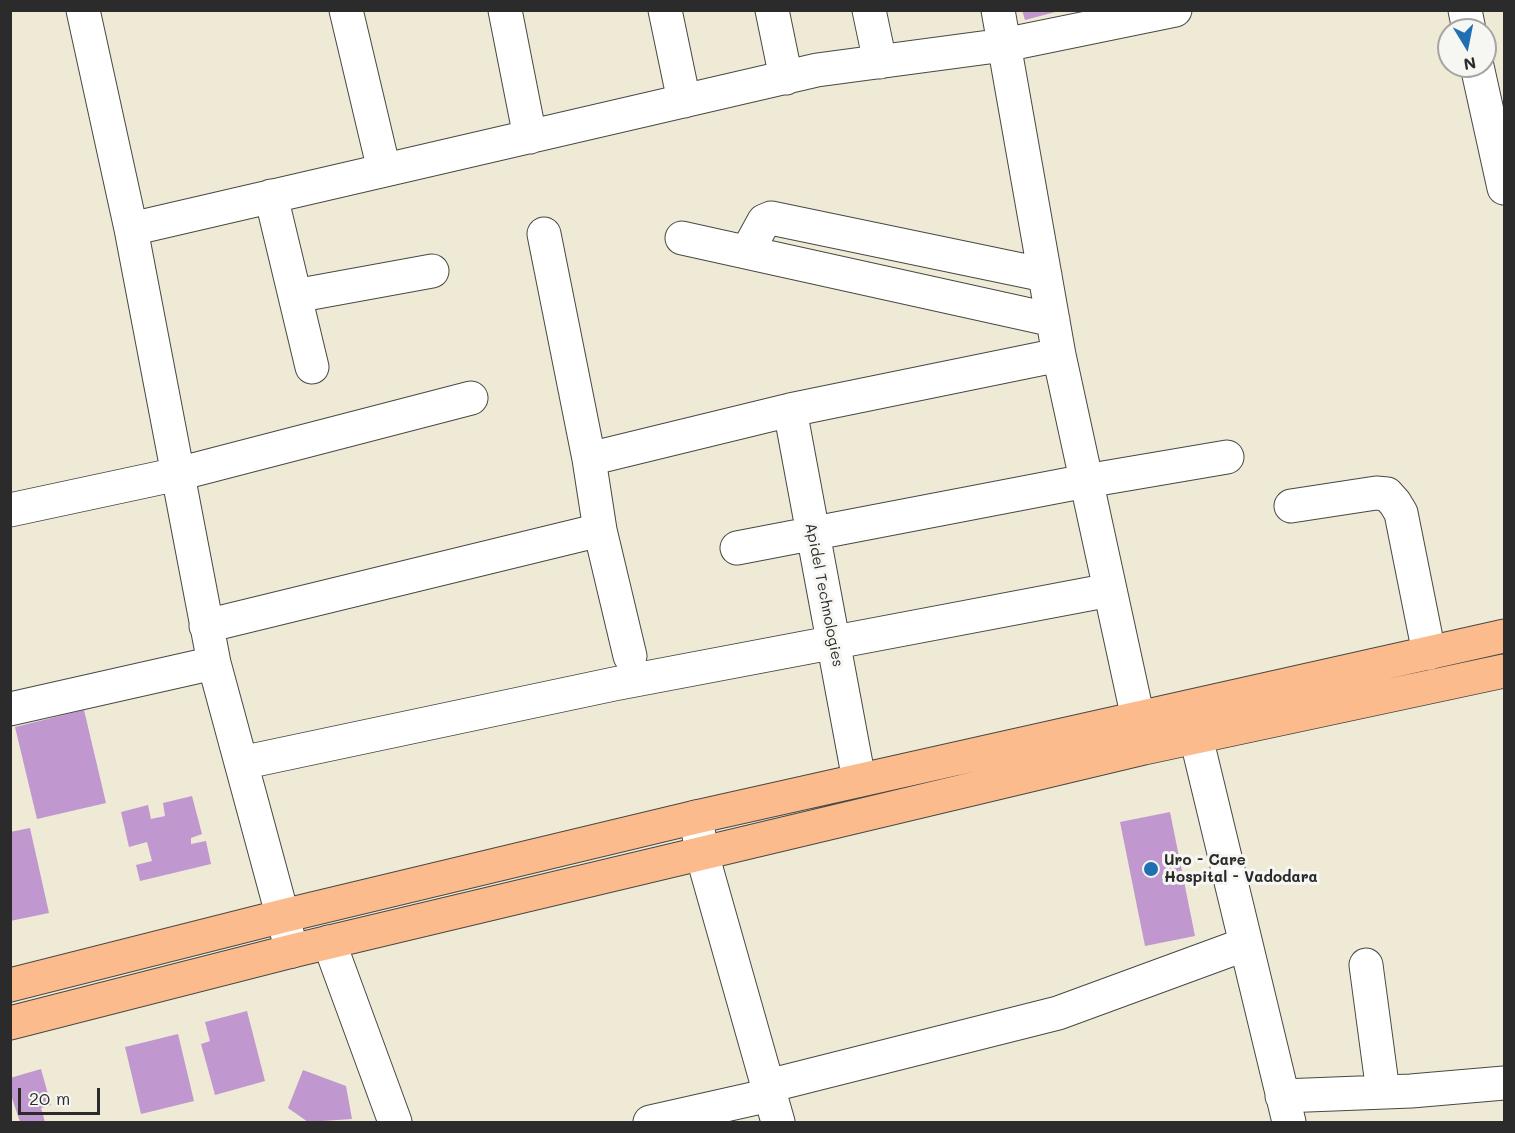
<!DOCTYPE html>
<style>
body{margin:0}
#map{position:relative;width:1515px;height:1133px;overflow:hidden;background:#eeead5;font-family:Mali,sans-serif}
canvas{display:block}
.frame{position:absolute;inset:0;border:12px solid #2b2b2b;pointer-events:none}
.north{position:absolute;left:1437px;top:18px;width:60px;height:60px;box-sizing:border-box;background:#f6f6f2;border:2px solid #a5a5a2;border-radius:50%;rotate:170deg;font-size:16px;font-weight:700;line-height:24px;text-align:center;color:#2b2b2b}
.north::after{content:'';display:block;margin:auto;width:21px;height:27px;background:#1f6fb2;clip-path:polygon(50% 0,100% 100%,50% 72%,0 100%)}
.scale{position:absolute;left:18px;top:1088px;width:82px;height:27px;box-sizing:border-box;border:3px solid #2b2b2b;border-top:0;padding-left:8px;font-size:18px;line-height:21px;white-space:nowrap;color:#2b2b2b;-webkit-text-stroke:4px #f6f6f2;paint-order:stroke}
</style>
<div id="map">
<canvas width="1515" height="1133"></canvas>
<div class="frame"></div>
<div class="north">N</div>
<div class="scale">20 m</div>
</div>
<script>
const context = document.querySelector('canvas').getContext('2d');
context.lineJoin = 'round';
function paint(path, color) {
  context.fillStyle = color;
  context.fill(path, 'evenodd');
}
function shape(rows) {
  const path = new Path2D();
  for (const r of rows) {
    path.moveTo(r[0], r[1]);
    for (let i = 2; i < r.length; i += 2) path.lineTo(r[i], r[i + 1]);
  }
  return path;
}
function strokePath(path, color, width, dash) {
  context.strokeStyle = color;
  context.lineWidth = width;
  context.lineCap = dash ? 'butt' : 'round';
  context.setLineDash(dash || []);
  context.stroke(path);
}
function label(font, color, halo, rows, align = 'center') {
  context.font = font + ' Mali,sans-serif';
  context.lineWidth = 6;
  context.setLineDash([]);
  context.textBaseline = 'middle';
  context.strokeStyle = halo;
  context.fillStyle = color;
  for (const [text, x, y, turn = 0] of rows) {
    context.save();
    context.translate(x, y);
    context.rotate((+turn || 0) * Math.PI / 180);
    context.textAlign = isNaN(turn) ? turn : align;
    if (halo) context.strokeText(text, 0, 0);
    context.fillText(text, 0, 0);
    context.restore();
  }
}
paint(shape([
 [1022,10,1059,10,1059,11,1025,20],
 [84,710,106,803,37,819,15,727],
 [192,796,202,834,191,838,191,844,206,841,211,864,140,881,136,865,152,861,147,842,129,847,121,812,148,805,151,819,165,816,163,803],
 [1170,812,1195,936,1145,946,1120,822],
 [30,828,49,913,10,921,10,832],
 [247,1011,265,1081,215,1095,201,1044,210,1041,205,1022],
 [178,1034,194,1101,141,1114,125,1047],
 [41,1069,51,1105,41,1108,45,1122,20,1122,10,1092,10,1078],
 [303,1070,346,1086,352,1119,308,1122,288,1108]
]), '#c097ce');
const minor = shape([
 [83,10,131,229,214,663,292,951],
 [346,10,384,170],
 [505,10,530,137],
 [665,10,684,101],
 [772,10,786,78],
 [869,10,880,62],
 [998,10,1059,355,1144,746],
 [1465,10,1469,30],
 [1477,66,1504,188],
 [271,196,312,367],
 [131,229,817,70,1004,45,1175,10],
 [544,234,589,459],
 [682,238,1053,320],
 [747,252,764,221,771,218,1045,275],
 [295,296,432,271],
 [790,410,859,780],
 [1291,506,1376,493,1387,494,1395,503,1401,513,1429,653],
 [10,510,178,474,471,398],
 [600,530,630,656],
 [737,548,1086,481,1227,457],
 [206,626,600,530,589,459,790,410,1059,355],
 [10,709,214,663],
 [1196,737,1289,1122],
 [241,763,614,684,1110,590],
 [696,817,702,854,778,1122],
 [329,942,395,1122],
 [1366,965,1383,1092],
 [768,1086,1058,1013,1246,944],
 [1282,1096,1411,1091,1504,1083],
 [650,1122,770,1095]
]);
const major = shape([
 [10,985,283,916,696,817,1504,636],
 [10,1023,292,951,1144,748,1504,671]
]);
strokePath(minor, '#484844', 35);
strokePath(major, '#484844', 35);
strokePath(minor, '#fff', 33);
strokePath(major, '#fbbb8d', 33);
for (const [x, y, r, color] of [
 [1151,869,8,"#1f6fb2"]
]) {
  const dot = new Path2D();
  dot.arc(x, y, r, 0, 2 * Math.PI);
  context.fillStyle = color;
  context.fill(dot);
  strokePath(dot, '#f6f6f2', 2);
}
label('15px', '#2b2b2b', '#f6f6f2', [
 ["Apidel Technologies",824,595,79]
]);
label('bold 15px', '#2b2b2b', '#f6f6f2', [
 ["Uro - Care",1164,860],
 ["Hospital - Vadodara",1164,877]
], 'left');
</script>
